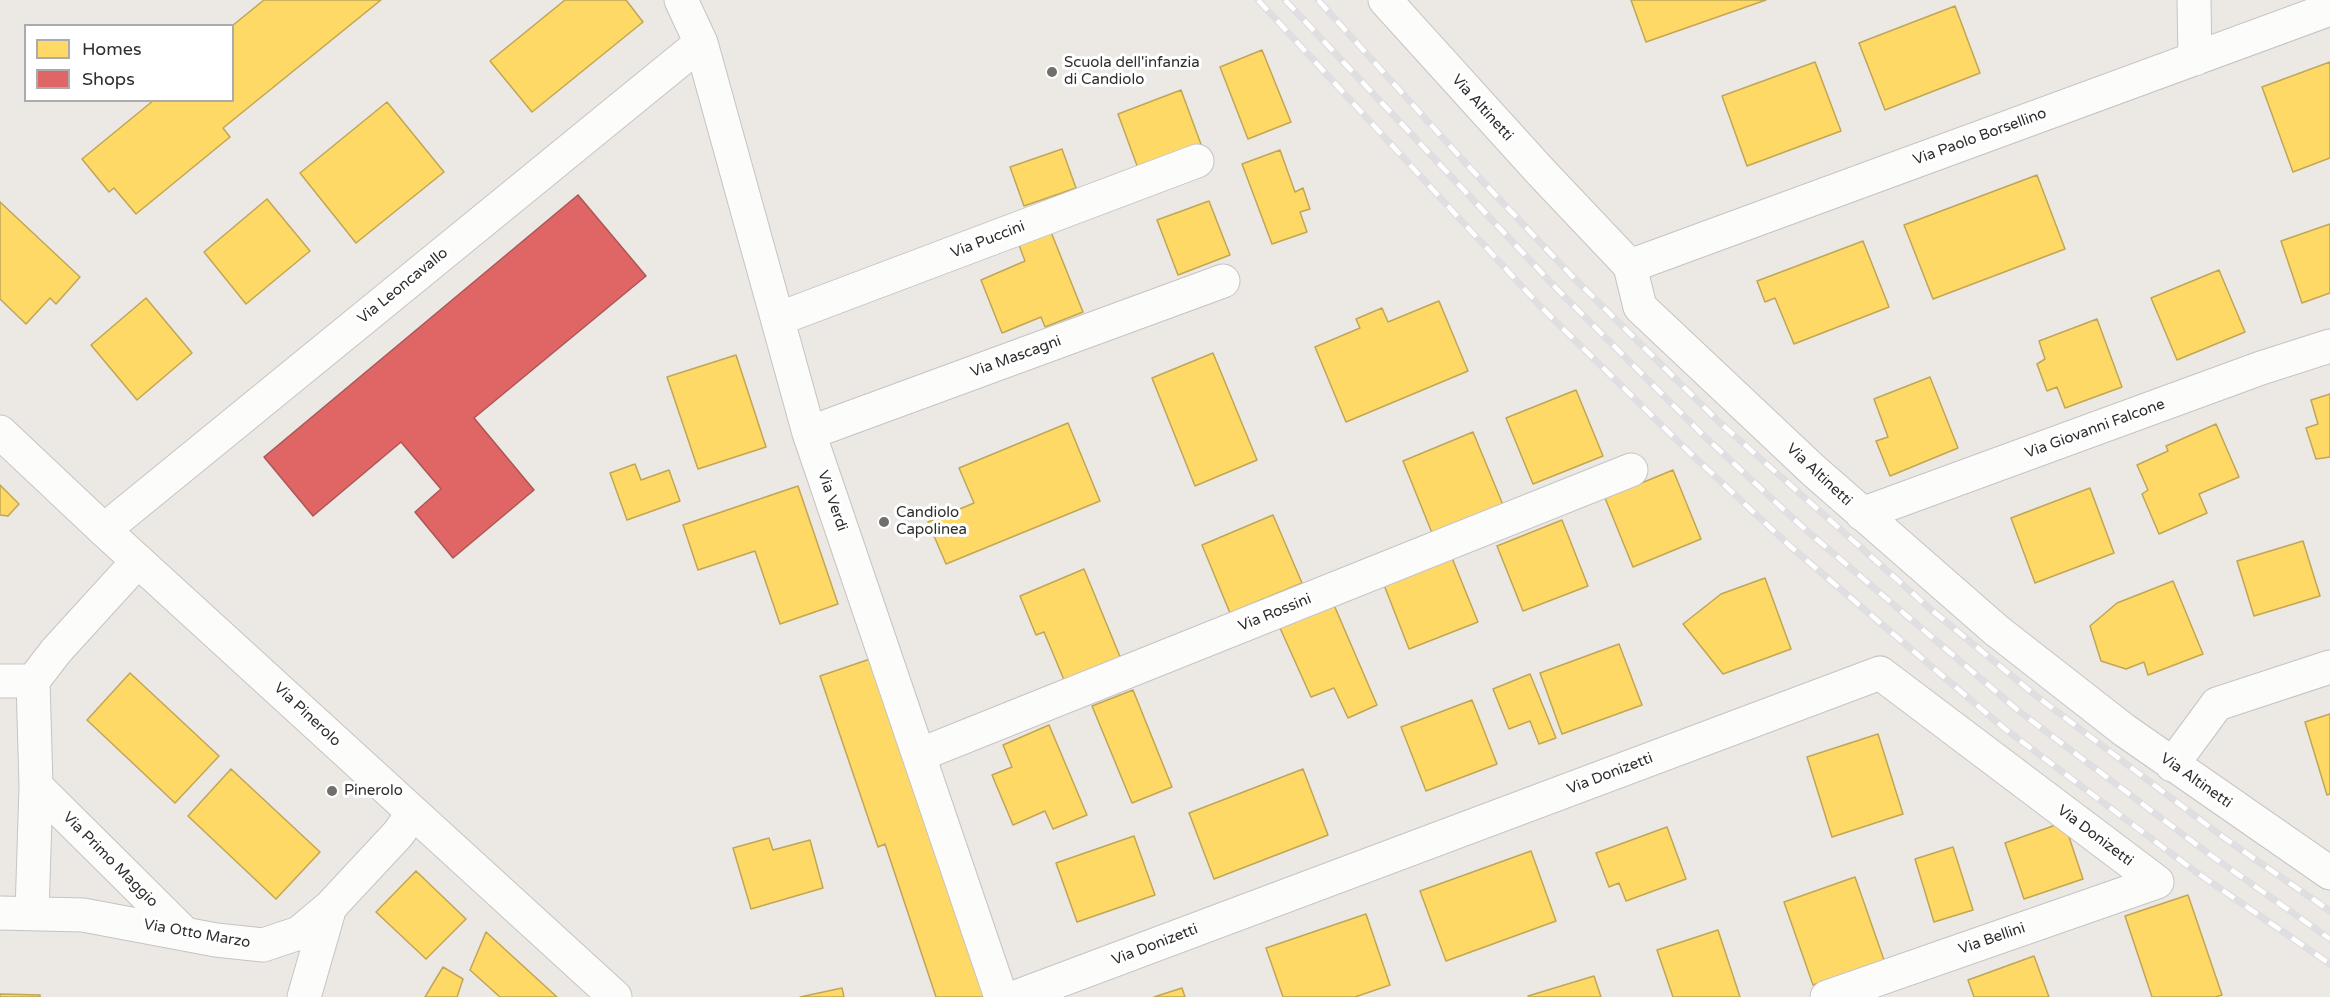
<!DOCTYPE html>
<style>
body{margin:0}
#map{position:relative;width:2330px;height:997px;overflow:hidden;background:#ece8e4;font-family:"Varela Round",sans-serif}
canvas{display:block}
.legend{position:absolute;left:24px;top:24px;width:210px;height:78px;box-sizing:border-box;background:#fff;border:2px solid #ababab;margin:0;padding:8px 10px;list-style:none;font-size:18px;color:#2e2e2e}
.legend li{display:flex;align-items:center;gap:12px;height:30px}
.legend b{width:30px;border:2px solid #ababab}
</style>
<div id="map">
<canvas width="2330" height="997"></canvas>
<ul class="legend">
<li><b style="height:16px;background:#ffd966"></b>Homes</li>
<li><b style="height:16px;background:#e06666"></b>Shops</li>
</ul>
</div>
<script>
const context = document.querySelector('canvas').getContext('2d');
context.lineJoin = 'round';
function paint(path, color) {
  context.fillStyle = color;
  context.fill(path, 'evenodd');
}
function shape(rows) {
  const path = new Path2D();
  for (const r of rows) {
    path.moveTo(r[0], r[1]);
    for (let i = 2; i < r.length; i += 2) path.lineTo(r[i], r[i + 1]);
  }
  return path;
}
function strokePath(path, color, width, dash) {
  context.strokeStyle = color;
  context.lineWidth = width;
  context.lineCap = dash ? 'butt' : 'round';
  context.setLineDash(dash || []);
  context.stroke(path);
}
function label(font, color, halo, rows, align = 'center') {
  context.font = font + ' "Varela Round",sans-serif';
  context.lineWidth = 6;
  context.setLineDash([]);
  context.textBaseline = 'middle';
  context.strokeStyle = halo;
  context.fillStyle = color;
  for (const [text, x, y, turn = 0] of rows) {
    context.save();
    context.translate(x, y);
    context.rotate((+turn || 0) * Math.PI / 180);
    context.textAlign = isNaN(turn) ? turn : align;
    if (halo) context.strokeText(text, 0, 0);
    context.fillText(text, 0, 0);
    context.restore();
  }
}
const homes = shape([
 [264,0,381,0,223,128,230,137,136,214,114,188,109,192,82,159,154,100,232,100,232,26,264,0],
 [565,0,626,0,643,22,532,112,490,61,565,0],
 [1631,0,1766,0,1646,42,1631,0],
 [1955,6,1980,73,1885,110,1859,43,1955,6],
 [1262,50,1291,122,1248,139,1220,67,1262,50],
 [1815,62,1841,131,1747,166,1722,96,1815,62],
 [2330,62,2330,158,2293,172,2262,87,2330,62],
 [1181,90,1202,147,1139,171,1118,114,1181,90],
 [387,102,444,172,356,243,300,173,387,102],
 [1062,149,1076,188,1024,206,1010,167,1062,149],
 [1280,150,1295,192,1303,188,1310,209,1300,212,1307,232,1272,244,1242,164,1280,150],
 [2037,175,2065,249,1933,299,1904,225,2037,175],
 [267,199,310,251,246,304,204,252,267,199],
 [1209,201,1230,255,1178,275,1157,220,1209,201],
 [0,202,80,277,56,304,50,298,26,324,0,299,0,202],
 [2330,224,2330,293,2302,303,2281,241,2330,224],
 [1051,232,1083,312,1045,327,1041,317,1002,333,981,280,1025,261,1019,245,1051,232],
 [1863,241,1889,307,1794,344,1775,298,1765,302,1757,281,1863,241],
 [2219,270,2245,332,2177,360,2151,298,2219,270],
 [146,298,192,353,137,400,91,345,146,298],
 [1439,301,1468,371,1346,422,1315,347,1360,328,1356,319,1382,308,1388,322,1439,301],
 [2097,319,2122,387,2065,408,2057,387,2047,391,2037,364,2045,359,2039,341,2097,319],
 [1213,353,1257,460,1195,486,1152,378,1213,353],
 [736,355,766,447,698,469,667,377,736,355],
 [1930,377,1958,448,1890,476,1876,441,1888,437,1874,399,1930,377],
 [1576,390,1603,456,1533,484,1506,418,1576,390],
 [2330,394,2330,457,2316,459,2306,428,2318,424,2311,400,2330,394],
 [1068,423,1100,501,946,564,928,522,974,503,959,468,1068,423],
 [2216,424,2239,477,2199,494,2207,513,2159,534,2142,494,2148,490,2137,465,2168,451,2166,446,2216,424],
 [1473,432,1503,505,1432,533,1403,461,1473,432],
 [635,464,641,480,669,470,680,501,627,520,610,473,635,464],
 [1673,470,1701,539,1633,567,1605,498,1673,470],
 [0,485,19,504,8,516,0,515,0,485],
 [798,486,838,604,780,624,755,551,698,570,683,525,798,486],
 [2090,488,2114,553,2035,583,2011,518,2090,488],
 [1273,515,1302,583,1230,613,1202,545,1273,515],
 [1562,520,1588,586,1523,611,1497,546,1562,520],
 [2303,541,2320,596,2254,616,2237,561,2303,541],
 [1452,558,1478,622,1409,649,1384,585,1452,558],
 [1084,569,1123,664,1067,687,1044,632,1036,635,1020,596,1084,569],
 [1765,578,1791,649,1723,674,1683,624,1721,594,1765,578],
 [2173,581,2203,654,2148,675,2144,662,2126,669,2101,661,2090,626,2117,603,2173,581],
 [1334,605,1377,705,1348,718,1334,688,1311,697,1280,628,1334,605],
 [1619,644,1642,705,1562,734,1540,673,1619,644],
 [873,658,985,997,936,997,885,844,878,847,820,676,873,658],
 [130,673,219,756,175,803,87,720,130,673],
 [1530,674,1556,738,1539,744,1530,721,1509,729,1493,689,1530,674],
 [1133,690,1172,787,1132,803,1092,706,1133,690],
 [1472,700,1497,764,1426,791,1401,727,1472,700],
 [2330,714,2330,794,2327,795,2305,722,2330,714],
 [1049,725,1087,815,1053,829,1045,811,1013,825,992,775,1012,767,1003,745,1049,725],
 [1878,734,1903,814,1832,837,1807,757,1878,734],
 [231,769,320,852,276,899,188,816,231,769],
 [1303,769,1328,835,1214,879,1189,813,1303,769],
 [2064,822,2083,879,2024,899,2005,843,2064,822],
 [1667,827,1686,879,1626,901,1619,883,1609,887,1596,853,1667,827],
 [1134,836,1155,895,1077,922,1056,863,1134,836],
 [769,838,773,850,810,840,823,888,751,909,733,848,769,838],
 [1953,847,1973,910,1934,922,1915,859,1953,847],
 [1531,851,1556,921,1446,961,1420,891,1531,851],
 [416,871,466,919,426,959,376,912,416,871],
 [1855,877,1884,960,1813,985,1784,902,1855,877],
 [2188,895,2222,995,2215,997,2152,997,2125,916,2188,895],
 [1366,914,1390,985,1355,997,1283,997,1266,948,1366,914],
 [1718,930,1740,997,1673,997,1657,950,1718,930],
 [486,932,557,997,500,997,470,970,486,932],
 [2034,956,2049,997,1974,997,1968,980,2034,956],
 [443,967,463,979,457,997,425,997,443,967],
 [1594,976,1601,997,1529,997,1528,996,1594,976],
 [842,988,844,997,800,997,842,988],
 [1182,988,1185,997,1154,997,1182,988],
 [0,994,40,995,40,997,0,997,0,994]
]);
paint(homes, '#ffd966');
strokePath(homes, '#c0a655', 1.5);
const shops = shape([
 [578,195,646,276,474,418,534,490,453,558,415,512,441,489,401,442,313,516,264,457,578,195]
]);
paint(shops, '#e06666');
strokePath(shops, '#ab5555', 1.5);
const street = shape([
 [681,0,701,43,809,433,1001,997],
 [1385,0,1540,171,1630,266,1640,307,1813,470,1996,630,2124,730,2330,873],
 [2194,0,2195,59],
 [1630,266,2330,9],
 [778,319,1197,161],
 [809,433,1223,281],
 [1862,514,2261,368,2330,346],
 [104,530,701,43],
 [0,681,33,681],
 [919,755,1631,470],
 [2172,765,2217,704,2330,667],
 [36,786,184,933],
 [0,913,83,915,216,940,263,945,299,933,330,907,398,834,413,813],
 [32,913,36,786,33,681,56,651,138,561],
 [304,997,330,907],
 [1016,997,1880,673,2157,882],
 [1827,997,2157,882]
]);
const secondary = shape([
 [0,432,104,530,615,997]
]);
strokePath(street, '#c5c4c5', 35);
strokePath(secondary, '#c5c4c5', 35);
strokePath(street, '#fcfcfb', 33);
strokePath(secondary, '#fcfcfb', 33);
const rail = shape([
 [1258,0,1541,307,1689,452,1791,547,2005,729,2196,872,2330,964],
 [1285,0,1557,289,1704,436,1807,531,2020,712,2209,854,2330,939],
 [1318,0,1470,168,1571,275,1718,421,1928,607,2035,695,2223,837,2330,911]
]);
strokePath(rail, '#dfdfe1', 7);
strokePath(rail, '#fff', 4.5, [14]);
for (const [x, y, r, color] of [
 [1052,72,6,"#706f6e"],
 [884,522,6,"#706f6e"],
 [332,791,6,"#706f6e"]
]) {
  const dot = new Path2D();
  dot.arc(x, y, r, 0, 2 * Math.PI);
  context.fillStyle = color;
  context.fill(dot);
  strokePath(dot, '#fff', 2);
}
label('15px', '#2e2e2e', '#fff', [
 ["Scuola dell'infanzia",1064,63],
 ["di Candiolo",1064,80],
 ["Candiolo",896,513],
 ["Capolinea",896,530],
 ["Pinerolo",344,791]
], 'left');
label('15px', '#2e2e2e', '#fff', [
 ["Via Altinetti",1482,108,48],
 ["Via Paolo Borsellino",1980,137,-20],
 ["Via Puccini",988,240,-21],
 ["Via Leoncavallo",403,286,-39],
 ["Via Mascagni",1016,357,-20],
 ["Via Giovanni Falcone",2095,429,-20],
 ["Via Altinetti",1819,475,43],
 ["Via Verdi",832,501,71],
 ["Via Rossini",1275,613,-22],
 ["Via Pinerolo",307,715,43],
 ["Via Donizetti",1610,774,-21],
 ["Via Altinetti",2196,781,35],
 ["Via Donizetti",2095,836,37],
 ["Via Primo Maggio",110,860,45],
 ["Via Otto Marzo",197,934,10],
 ["Via Bellini",1992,939,-19],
 ["Via Donizetti",1155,945,-21]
]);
</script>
